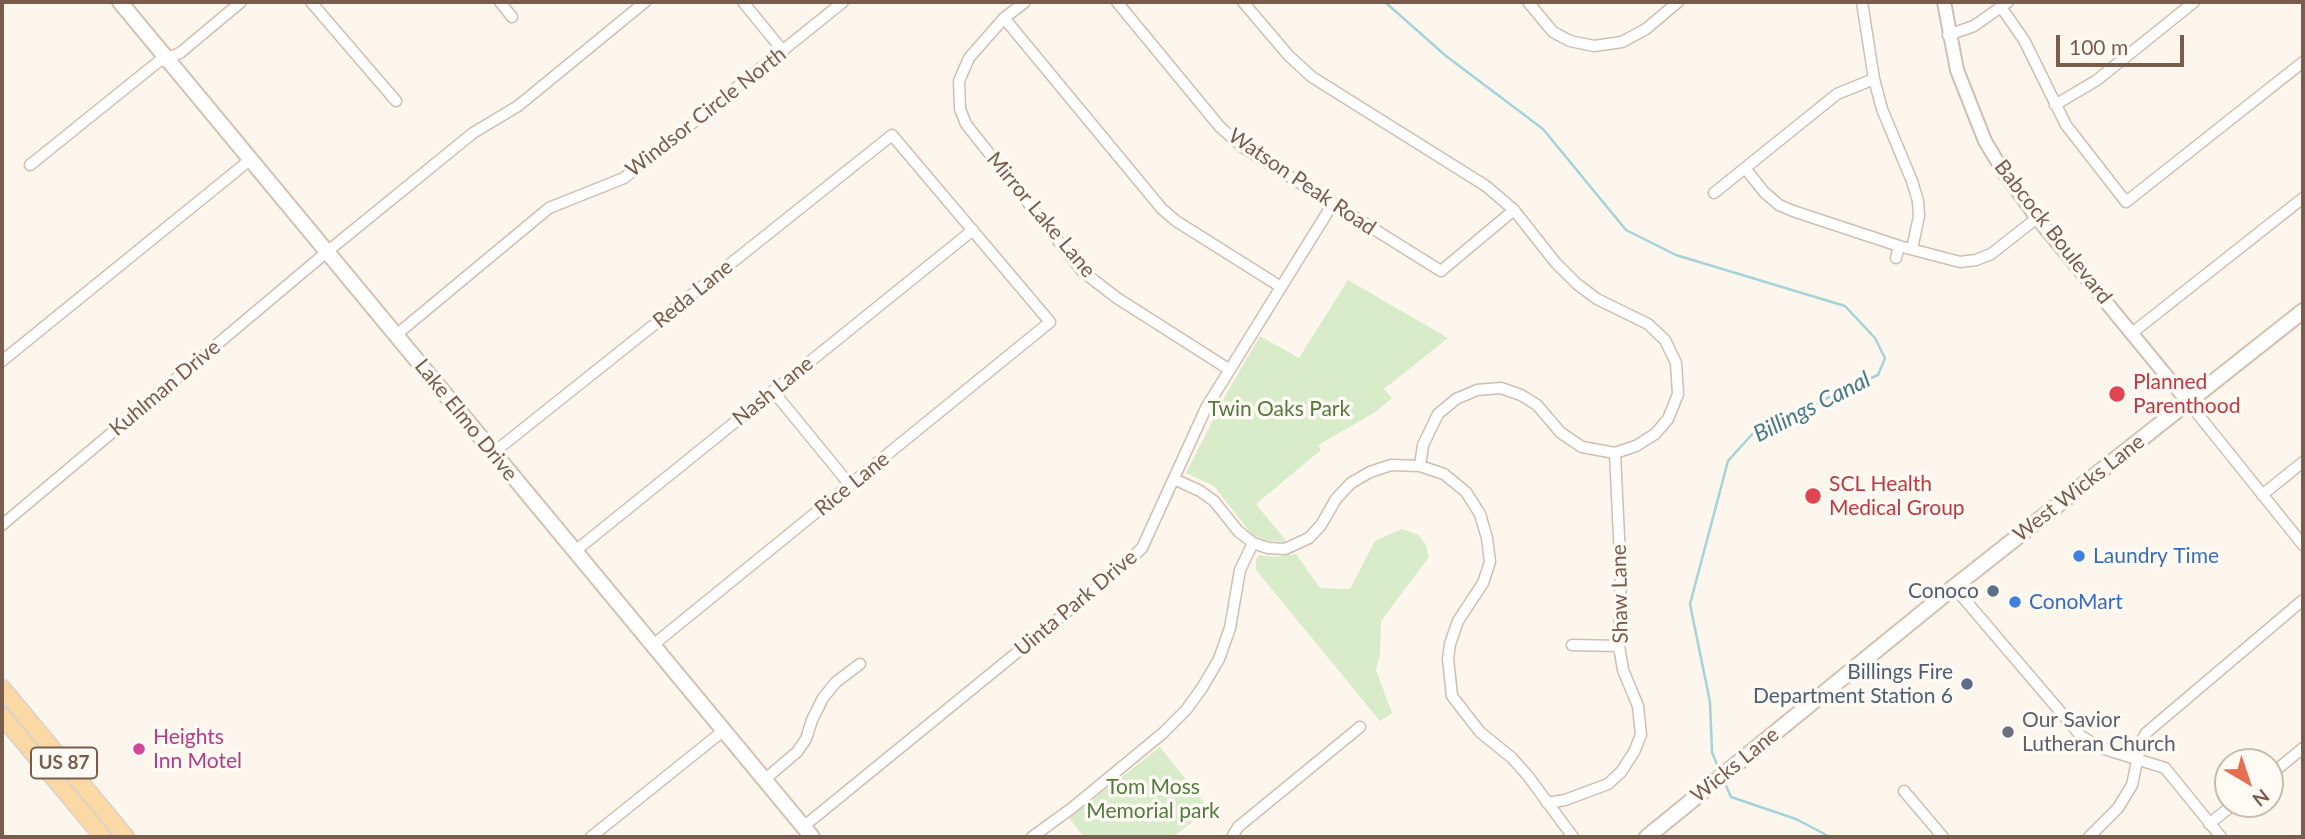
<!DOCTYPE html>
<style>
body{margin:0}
#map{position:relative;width:2305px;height:839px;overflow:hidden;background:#fdf6ec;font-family:Lato,sans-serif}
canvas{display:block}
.frame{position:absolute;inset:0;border:4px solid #7a5c4d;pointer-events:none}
.north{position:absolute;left:2214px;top:748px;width:70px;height:70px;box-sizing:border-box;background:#fffaf3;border:2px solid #cabbb1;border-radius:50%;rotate:141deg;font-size:19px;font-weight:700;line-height:28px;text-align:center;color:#7a5c4d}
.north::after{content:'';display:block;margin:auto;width:24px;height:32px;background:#e76f51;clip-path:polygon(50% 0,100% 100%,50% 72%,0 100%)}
.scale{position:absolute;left:2056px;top:35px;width:128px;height:32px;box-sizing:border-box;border:4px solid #7a5c4d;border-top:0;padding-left:9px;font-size:21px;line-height:24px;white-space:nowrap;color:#7a5c4d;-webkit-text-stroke:5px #fffaf3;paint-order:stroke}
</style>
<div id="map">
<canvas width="2305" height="839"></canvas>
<div class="frame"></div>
<div class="north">N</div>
<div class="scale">100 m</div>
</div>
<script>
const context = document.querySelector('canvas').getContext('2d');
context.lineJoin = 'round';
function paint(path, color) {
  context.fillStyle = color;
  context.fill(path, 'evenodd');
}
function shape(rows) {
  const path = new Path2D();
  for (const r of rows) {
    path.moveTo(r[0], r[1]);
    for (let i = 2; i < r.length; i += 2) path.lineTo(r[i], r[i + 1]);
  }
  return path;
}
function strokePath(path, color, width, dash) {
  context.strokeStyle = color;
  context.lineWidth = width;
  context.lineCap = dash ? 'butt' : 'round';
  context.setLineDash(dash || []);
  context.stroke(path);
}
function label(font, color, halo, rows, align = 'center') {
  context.font = font + ' Lato,sans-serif';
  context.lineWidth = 7;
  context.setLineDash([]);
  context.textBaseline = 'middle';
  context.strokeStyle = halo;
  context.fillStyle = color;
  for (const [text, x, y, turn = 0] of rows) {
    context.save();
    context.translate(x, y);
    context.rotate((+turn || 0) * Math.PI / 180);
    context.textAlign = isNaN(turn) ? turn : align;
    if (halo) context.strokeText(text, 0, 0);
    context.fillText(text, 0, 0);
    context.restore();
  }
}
paint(shape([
 [1348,280,1448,338,1384,389,1392,398,1374,413,1318,445,1321,450,1256,504,1287,542,1268,541,1252,535,1214,486,1186,473,1225,396,1260,336,1299,358],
 [1402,529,1419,535,1426,545,1429,557,1381,621,1380,654,1376,670,1392,713,1380,721,1256,570,1256,559,1259,555,1274,557,1296,554,1320,588,1350,589,1375,541],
 [1160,747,1209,809,1173,837,1084,837,1069,818]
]), '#d8ecc9');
strokePath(shape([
 [1385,2,1446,56,1543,129,1626,230,1676,255,1845,306,1875,338,1885,358,1878,375,1755,431,1728,461,1690,604,1710,702,1712,752,1719,770],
 [1723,779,1731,797,1796,819,1830,837]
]), '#a5d3da', 2.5);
const minor = shape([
 [311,2,396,101],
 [500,2,512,17],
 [743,2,783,51],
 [1025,2,1004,18,969,58,959,81,960,109,966,124,1082,271,1117,298,1230,370],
 [1117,2,1220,127,1244,148,1441,271,1514,210,1555,262,1577,284,1597,299,1648,324,1665,340,1676,363,1678,394,1668,419,1655,434,1636,446,1615,453,1582,447,1561,433,1537,405,1521,395,1501,388,1477,390,1456,399,1438,414,1423,445,1420,466],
 [1243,2,1289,56,1312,77,1486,186,1514,210],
 [1528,2,1553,32,1570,41,1594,46,1622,42,1646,29,1678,2],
 [1862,2,1874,79,1882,109,1912,181,1918,201,1919,216,1912,249],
 [2001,7,2024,40,2066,125,2126,202,2303,62],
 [1004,18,1162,209,1176,221,1281,287],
 [1948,35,1974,26,2008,2],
 [2055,105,2097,80,2194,2],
 [30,165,158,62,180,53,241,2],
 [1745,168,1764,192,1779,205,1793,211,1899,246,1960,262,1976,260,1991,254,2037,218],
 [1714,193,1837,94,1874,79],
 [1896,258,1899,246],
 [2132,333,2303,198],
 [396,335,549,208,624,178,843,2],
 [2,361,251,159],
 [773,391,850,485],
 [2188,402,2303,545],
 [493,453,892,135,1050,322,653,645],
 [1174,479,1200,491,1214,501,1238,531,1253,543,1268,548,1285,549,1309,538,1321,525,1336,499,1351,483,1370,472,1391,465,1420,466,1444,474,1466,492,1480,514,1487,538,1490,562,1483,583,1458,621,1450,644,1448,659,1452,696,1480,732,1512,758,1528,776,1573,837],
 [2262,495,2303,462],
 [2,525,328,251,473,133,518,106,645,2],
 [574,552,973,230],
 [1954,587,2081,736,2101,748,2165,768,2221,837],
 [1572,645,1619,646],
 [2270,775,2303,748],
 [764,780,797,752,806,739,812,720,823,698,836,682,860,664],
 [1904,791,1943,837],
 [1547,803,1565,800,1608,784,1621,772,1634,752,1641,735,1638,706,1623,670,1619,646,1621,579,1615,453],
 [2209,824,2234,804],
 [803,827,1123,566,1142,548,1206,408,1332,205],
 [591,837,723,731],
 [1032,837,1072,808,1163,733,1186,710,1202,688,1219,659,1230,628,1240,570,1253,543],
 [1232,837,1238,827,1360,727],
 [2089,837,2118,808,2132,785,2141,742,2146,733,2303,600]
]);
const tertiary = shape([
 [1944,2,1957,70,1985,141,2003,171,2037,218,2188,402]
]);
const secondary = shape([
 [120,2,812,837],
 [1647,837,1954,587,2303,311]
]);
const primary = shape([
 [2,688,126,837],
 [2,716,103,837]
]);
strokePath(minor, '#d1beb0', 13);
strokePath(tertiary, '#d1beb0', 16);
strokePath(secondary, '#d6c0b0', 18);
strokePath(primary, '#dad1cd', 19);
strokePath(minor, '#fff', 10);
strokePath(tertiary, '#fff', 12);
strokePath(secondary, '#fff', 14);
strokePath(primary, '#fbd9a5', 16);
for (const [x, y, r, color] of [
 [2117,394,9,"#e0444e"],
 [1813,496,9,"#e0444e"],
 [2079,556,7,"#3f7fe0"],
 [1993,591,7,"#5c6f8a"],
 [2015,602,7,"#3f7fe0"],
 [1967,684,7,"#5c6f8a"],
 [2008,732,7,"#6b7280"],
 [139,749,7,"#d1479c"]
]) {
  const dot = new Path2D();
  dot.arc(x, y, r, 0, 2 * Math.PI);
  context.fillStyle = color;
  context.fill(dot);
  strokePath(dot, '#fffaf3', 2.5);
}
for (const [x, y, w] of [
 [64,763,66]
]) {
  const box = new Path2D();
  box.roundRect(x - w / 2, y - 15.5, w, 31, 5);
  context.fillStyle = '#fffaf3';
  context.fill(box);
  strokePath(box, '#7a5c4d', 2);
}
label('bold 19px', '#7a5c4d', null, [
 ["US 87",64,763]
]);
label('21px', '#7a5c4d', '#fffaf3', [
 ["Windsor Circle North",706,112,-38],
 ["Watson Peak Road",1302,182,34],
 ["Mirror Lake Lane",1041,215,50],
 ["Babcock Boulevard",2053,232,52],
 ["Reda Lane",693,294,-39],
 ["Kuhlman Drive",165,388,-40],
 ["Nash Lane",773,391,-39],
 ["Lake Elmo Drive",466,420,51],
 ["Rice Lane",852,484,-39],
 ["West Wicks Lane",2079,488,-38],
 ["Shaw Lane",1620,594,-91],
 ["Uinta Park Drive",1076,603,-40],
 ["Wicks Lane",1735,765,-39]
]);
label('21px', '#be3a42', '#fffaf3', [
 ["Planned",2133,382],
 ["Parenthood",2133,406],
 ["SCL Health",1829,484],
 ["Medical Group",1829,508]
], 'left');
label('21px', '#537a41', '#fffaf3', [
 ["Twin Oaks Park",1279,409],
 ["Tom Moss",1153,787],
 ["Memorial park",1153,811]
]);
label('21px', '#366cbe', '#fffaf3', [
 ["Laundry Time",2093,556],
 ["ConoMart",2029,602]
], 'left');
label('21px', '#4e5e75', '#fffaf3', [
 ["Conoco",1979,591],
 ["Billings Fire",1953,672],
 ["Department Station 6",1953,696]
], 'right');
label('21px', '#5b616d', '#fffaf3', [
 ["Our Savior",2022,720],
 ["Lutheran Church",2022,744]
], 'left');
label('21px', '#b23c85', '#fffaf3', [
 ["Heights",153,737],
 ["Inn Motel",153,761]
], 'left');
label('italic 23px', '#437c86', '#fffaf3', [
 ["Billings Canal",1812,407,-27]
]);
</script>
